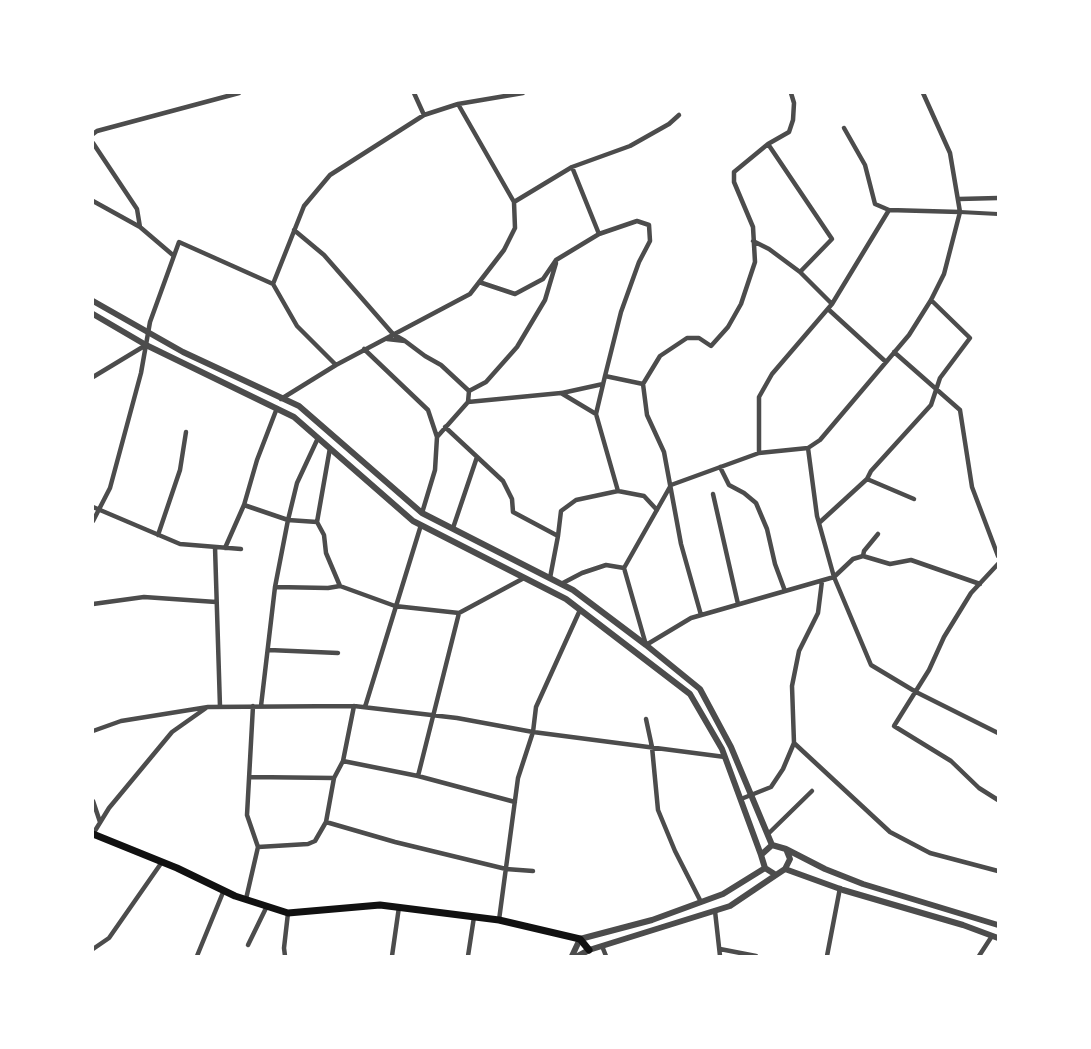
<!DOCTYPE html>
<style>
body{margin:0}
#map{position:relative;width:1091px;height:1049px;overflow:hidden;background:#fff;font-family:"Source Sans 3",sans-serif}
canvas{display:block}
.frame{position:absolute;inset:0;border:94px solid #fff;pointer-events:none}
</style>
<div id="map">
<canvas width="1091" height="1049"></canvas>
<div class="frame"></div>
</div>
<script>
const context = document.querySelector('canvas').getContext('2d');
context.lineJoin = 'round';
function shape(rows) {
  const path = new Path2D();
  for (const r of rows) {
    path.moveTo(r[0], r[1]);
    for (let i = 2; i < r.length; i += 2) path.lineTo(r[i], r[i + 1]);
  }
  return path;
}
function strokePath(path, color, width, dash) {
  context.strokeStyle = color;
  context.lineWidth = width;
  context.lineCap = dash ? 'butt' : 'round';
  context.setLineDash(dash || []);
  context.stroke(path);
}
strokePath(shape([
 [960,212,998,214]
]), '#4c4c4c', 4);
strokePath(shape([
 [458,104,514,202],
 [424,115,458,104,523,93],
 [844,128,865,165,875,204,889,210],
 [93,134,97,131,239,93],
 [93,143,137,209,140,227],
 [768,144,789,132,793,120,794,103,791,93],
 [572,167,599,234],
 [959,199,998,198],
 [93,201,140,227,174,256],
 [294,230,324,255,393,334,405,341],
 [753,241,769,249,800,272,832,304],
 [479,282,515,294,543,279,556,260,599,234,637,221,649,225,650,241,639,262,621,312,605,376],
 [828,309,886,362],
 [387,339,405,341,425,356,441,365,469,391],
 [364,349,428,410,437,437,468,402,561,393,596,414],
 [894,352,960,410,972,487,998,556],
 [336,365,297,326,273,284,304,206,330,175,424,115,414,93],
 [93,377,146,345],
 [643,384,660,356,687,338,699,338,711,346,728,327,741,304,755,262,753,227,734,182,734,172,768,144,832,239,800,272],
 [562,393,603,384],
 [281,399,336,365,470,294,504,250,515,228,514,202,572,167,630,146,669,124,679,115],
 [468,402,469,391,486,382,517,347,545,300,556,263],
 [445,427,503,481,512,499,513,512,558,536,550,578],
 [330,448,317,522,324,535,326,553,340,586],
 [808,448,817,516,834,577,871,665,916,692,998,733],
 [759,453,759,397,772,374,832,304,889,210,960,212],
 [720,467,729,485,744,493,756,503,767,529,775,564,785,591],
 [867,479,914,499],
 [713,494,738,604],
 [244,505,288,520,317,522],
 [93,507,180,544,241,549],
 [657,510,644,496,618,491,596,414,605,376,643,384,647,415,664,452,681,544,701,615],
 [422,513,435,470,437,437],
 [93,521,110,488,141,373,150,322,179,242,273,284],
 [819,523,867,479,871,471,931,405,940,378,970,338,931,300],
 [453,528,477,457],
 [878,534,864,551,863,556,890,564,911,560,980,584],
 [158,535,180,470,186,432],
 [558,536,561,511,576,500,618,491],
 [215,547,220,707],
 [225,548,244,505,257,460,277,408],
 [863,556,853,559,834,577,691,618,646,645,624,568,671,485,759,453,808,448,820,440,909,335,931,300,944,274,960,212,950,153,923,93],
 [998,564,971,593,944,637,929,670,894,726,951,761,979,788,998,800],
 [561,584,582,573,606,565,624,568],
 [275,587,328,588,340,586,395,606,459,613,524,578],
 [93,604,144,597,216,602],
 [269,650,338,653],
 [261,706,275,587,288,520,297,483,318,438],
 [365,707,421,525],
 [646,719,652,747,658,810,675,851,701,902],
 [93,731,121,721,208,707,354,706,457,718,533,732,725,757],
 [794,743,890,832,930,853,998,871],
 [343,761,418,776,515,802],
 [418,776,459,613],
 [250,777,334,778],
 [741,799,771,787,783,769,794,743,792,686,799,651,818,613,822,581],
 [93,801,100,822],
 [326,822,395,842,506,869,533,871],
 [93,834,109,808,172,732,206,708],
 [768,834,812,791],
 [258,847,308,844,315,841,326,822,334,778,343,761,354,706],
 [246,899,258,847,247,815,253,706],
 [715,911,720,956],
 [499,920,518,778,533,732,536,707,580,610],
 [248,945,267,906],
 [602,946,606,956],
 [93,949,109,938,162,862],
 [720,949,756,956],
 [197,956,224,890],
 [285,956,284,948,288,913],
 [392,956,399,907],
 [468,956,474,917],
 [827,956,840,888],
 [979,956,992,936]
]), '#4c4c4c', 4.5);
strokePath(shape([
 [93,301,183,352,299,406,422,513,573,590,646,645,700,689,731,747,772,845],
 [93,314,146,345,294,417,413,521,566,599,690,694,722,749,761,855],
 [772,845,786,849,790,859,785,869,776,875,765,868,761,855,772,845],
 [786,849,825,869,863,884,998,925],
 [785,869,843,890,963,925,998,938],
 [572,956,580,939,652,920,723,894,765,868],
 [578,956,589,950,730,906,776,875]
]), '#4c4c4c', 6);
strokePath(shape([
 [93,834,177,868,235,896,288,913,380,905,499,920,580,939,589,950]
]), '#111', 7);
</script>
